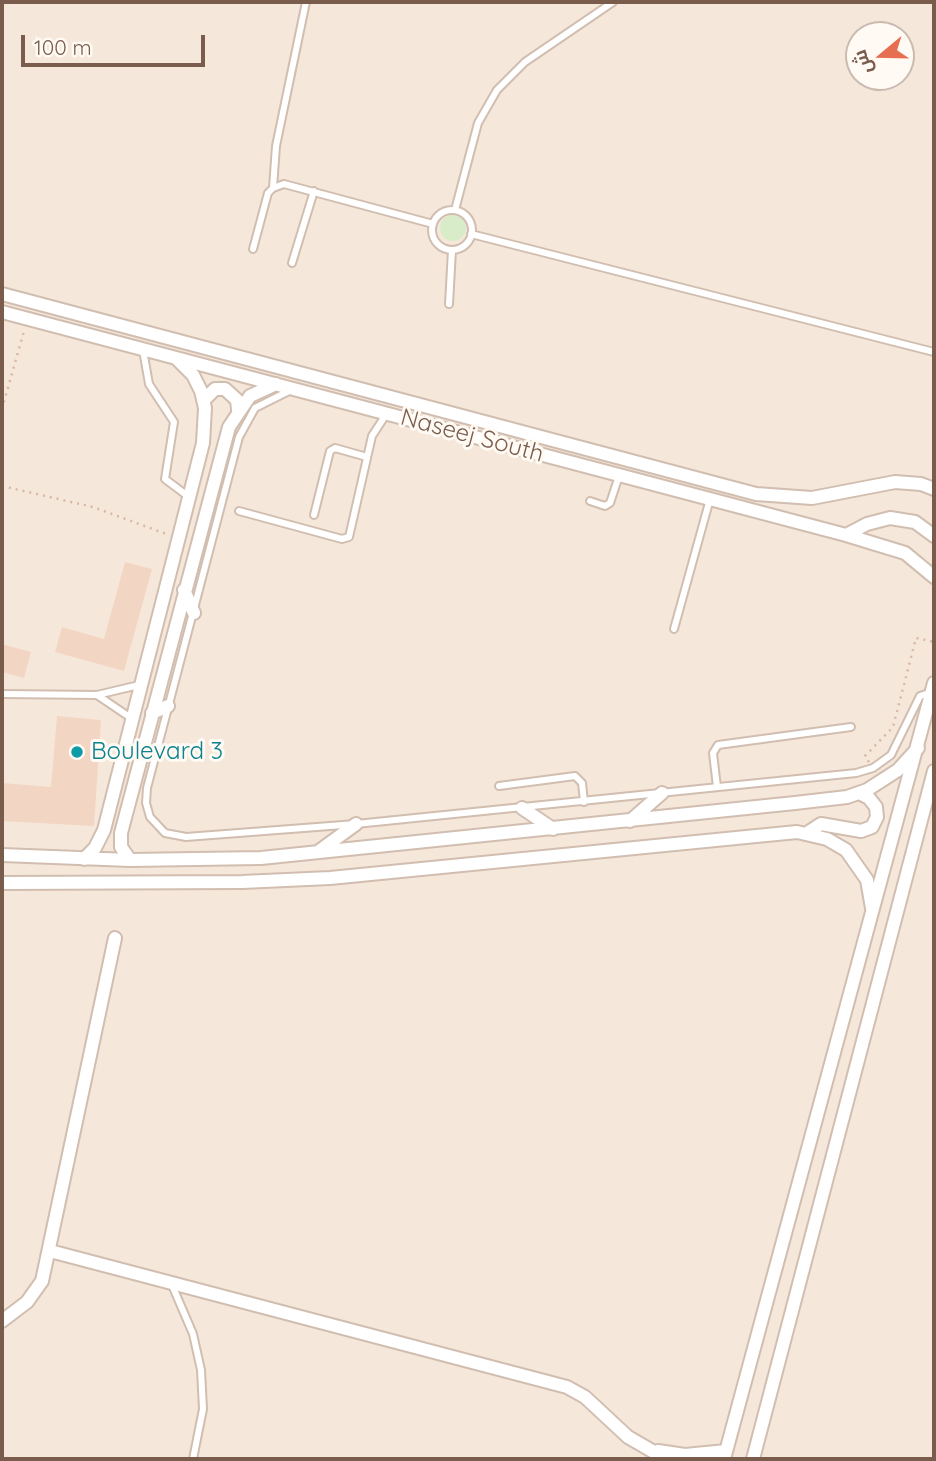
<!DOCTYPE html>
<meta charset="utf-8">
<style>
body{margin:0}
#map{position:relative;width:936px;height:1461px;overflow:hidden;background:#fdf6ec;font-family:Quicksand,Cairo,sans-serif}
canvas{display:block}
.frame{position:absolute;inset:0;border:4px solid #7a5c4d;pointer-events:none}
.north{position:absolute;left:845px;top:21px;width:70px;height:70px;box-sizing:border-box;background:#fffaf3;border:2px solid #cabbb1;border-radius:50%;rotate:251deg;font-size:19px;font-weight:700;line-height:28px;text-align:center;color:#7a5c4d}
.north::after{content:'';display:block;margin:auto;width:24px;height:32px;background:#e76f51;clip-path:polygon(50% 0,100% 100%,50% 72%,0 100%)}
.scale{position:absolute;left:21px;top:35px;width:184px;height:32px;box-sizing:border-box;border:4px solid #7a5c4d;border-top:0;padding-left:9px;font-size:21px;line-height:24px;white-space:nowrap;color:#7a5c4d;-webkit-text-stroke:5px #fffaf3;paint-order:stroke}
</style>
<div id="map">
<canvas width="936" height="1461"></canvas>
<div class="frame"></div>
<div class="north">ش</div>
<div class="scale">100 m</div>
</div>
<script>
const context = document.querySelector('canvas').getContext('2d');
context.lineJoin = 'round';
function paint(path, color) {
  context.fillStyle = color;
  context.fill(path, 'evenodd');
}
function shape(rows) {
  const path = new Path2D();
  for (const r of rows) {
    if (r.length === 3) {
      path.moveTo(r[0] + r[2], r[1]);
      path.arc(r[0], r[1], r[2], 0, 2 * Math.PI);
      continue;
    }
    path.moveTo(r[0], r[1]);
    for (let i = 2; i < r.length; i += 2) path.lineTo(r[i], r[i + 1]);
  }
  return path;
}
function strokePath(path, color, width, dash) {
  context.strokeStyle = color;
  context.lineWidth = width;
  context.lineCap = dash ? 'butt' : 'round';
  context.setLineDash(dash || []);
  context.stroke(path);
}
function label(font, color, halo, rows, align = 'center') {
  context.font = font + ' Quicksand,sans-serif';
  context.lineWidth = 6;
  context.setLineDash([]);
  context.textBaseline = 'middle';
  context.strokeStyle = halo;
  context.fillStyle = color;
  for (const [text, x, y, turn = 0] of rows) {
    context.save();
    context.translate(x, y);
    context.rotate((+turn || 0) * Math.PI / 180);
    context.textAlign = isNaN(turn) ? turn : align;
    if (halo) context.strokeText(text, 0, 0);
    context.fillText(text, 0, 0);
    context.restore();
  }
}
paint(shape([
 [2,2,934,2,934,1459,2,1459],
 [859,35,901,35,901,77,859,77]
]), '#f5e8da');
paint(shape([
 [453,228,13]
]), '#d8ecc9');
paint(shape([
 [125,562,152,569,124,671,55,652,62,627,104,639],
 [2,644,31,652,24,678,2,672],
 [57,716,101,720,94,826,2,821,2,783,51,787]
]), '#f3d5c3');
const service = shape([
 [273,188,276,146,306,2],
 [455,210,478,123,497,90,525,62,613,2],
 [452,230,20],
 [471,234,934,352],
 [253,249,268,193,273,188,284,184,433,224],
 [292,263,314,191],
 [449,304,452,250],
 [143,350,149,384,174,422,165,479,189,497],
 [289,391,255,408,239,437,147,788,146,803,150,817,165,833,186,837,356,824,856,773,873,768,891,755,920,696,932,692],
 [590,501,605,506,610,503,619,476],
 [239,511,342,539,349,537,372,436,387,413],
 [314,515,330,451,335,448,367,457],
 [674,629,710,499],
 [2,694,97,695,139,685],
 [97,695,131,718],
 [499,786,575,776,582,783,584,802],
 [717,787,713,753,718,745,851,727],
 [172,1285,193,1334,201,1370,203,1409,193,1459]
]);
const minor = shape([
 [2,294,756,494,812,498,895,482,921,484,934,489],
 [2,312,846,535,905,553,934,577],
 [204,400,215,389,225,389,237,400,238,410],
 [846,535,867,524,890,518,915,522,934,536],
 [184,590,194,613],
 [152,713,168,706],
 [522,808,553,829],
 [630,821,662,793],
 [807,833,821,824,861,831,872,827,877,817,876,807,869,798,859,793],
 [319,851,356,824],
 [2,855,130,860,261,858,795,803,847,797,867,790,898,770,918,748],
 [84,859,95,848,104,830,203,443,205,408,201,391,193,375,177,359],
 [130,860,121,847,121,833,229,427,250,396,276,384],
 [2,883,242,882,330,878,797,832,827,839,846,850,867,880,872,908],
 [50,1251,567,1387,585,1397,628,1437,666,1459],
 [2,1321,27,1302,42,1281,115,938],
 [658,1451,685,1455,726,1451],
 [724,1459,934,683],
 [753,1459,934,771]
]);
strokePath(service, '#d1beb0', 10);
strokePath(minor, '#d1beb0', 16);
strokePath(shape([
 [2,409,24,331],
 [2,486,93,507,169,535],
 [869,762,865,756,893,727,916,638,934,642]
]), '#d9b8a5', 2.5, [2, 5]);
strokePath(service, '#fff', 6);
strokePath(minor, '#fff', 12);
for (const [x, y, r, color] of [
 [77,752,7,"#0f9aa8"]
]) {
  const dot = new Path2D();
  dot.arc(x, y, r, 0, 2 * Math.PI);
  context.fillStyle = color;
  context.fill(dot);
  strokePath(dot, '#fffaf3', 2.5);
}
label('24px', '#7a5c4d', '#fffaf3', [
 ["Naseej South",472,436,15]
]);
label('24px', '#0d838f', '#fffaf3', [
 ["Boulevard 3",91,752]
], 'left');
</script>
